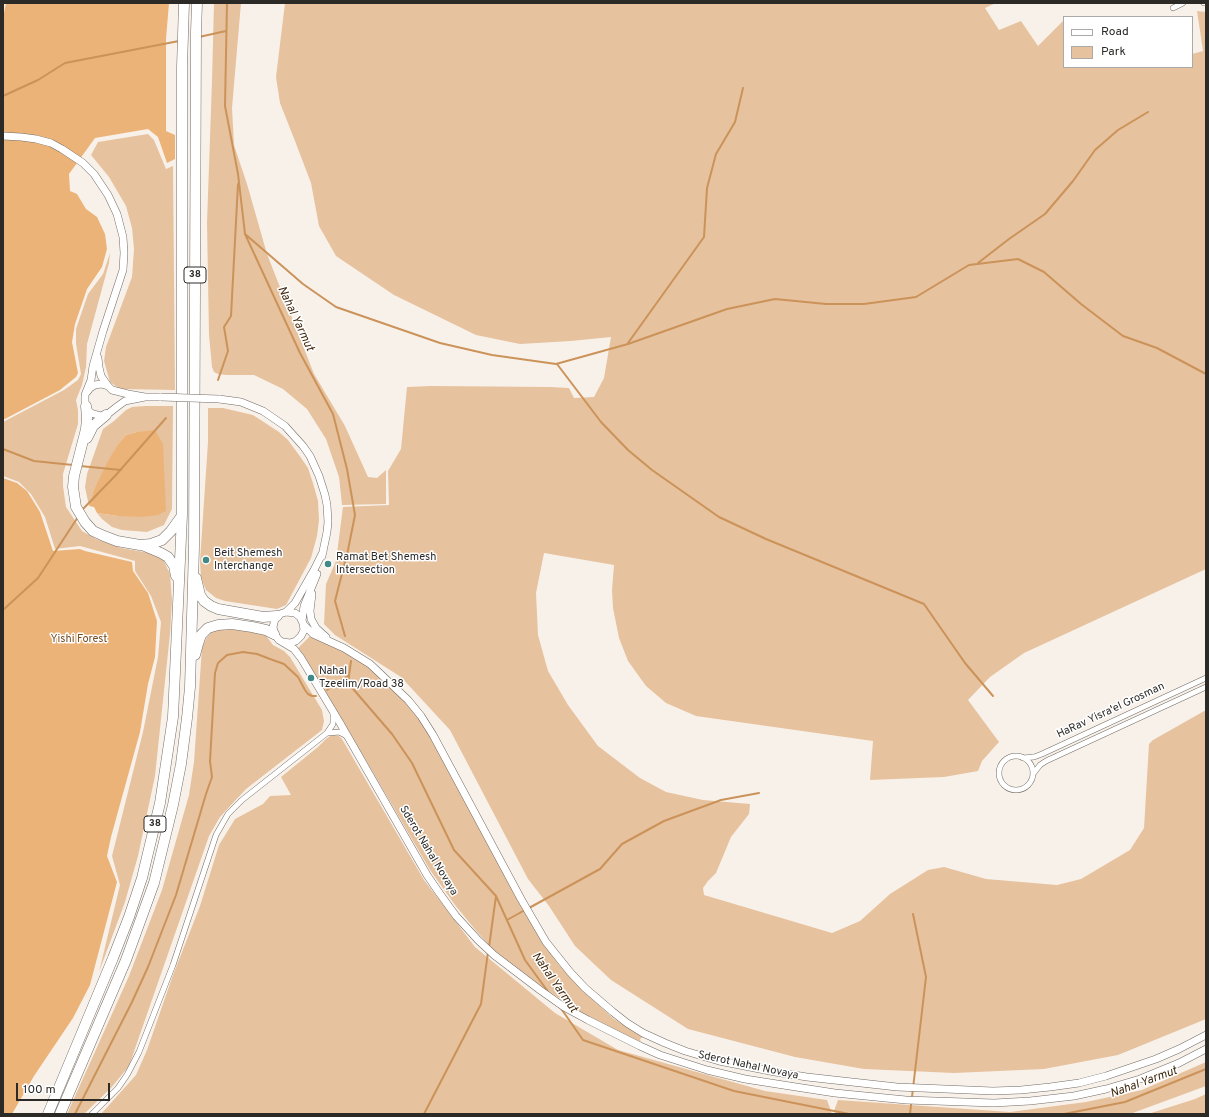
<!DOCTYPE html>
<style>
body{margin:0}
#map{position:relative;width:1209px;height:1117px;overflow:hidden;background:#f8f1ea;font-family:Overpass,sans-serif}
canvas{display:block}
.frame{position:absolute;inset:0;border:4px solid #2c2a27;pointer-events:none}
.legend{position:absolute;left:1063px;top:16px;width:130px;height:52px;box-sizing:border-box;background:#fff;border:1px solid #abaaa9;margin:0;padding:5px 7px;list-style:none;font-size:12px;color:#2c2a27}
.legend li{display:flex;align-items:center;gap:8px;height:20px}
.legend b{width:20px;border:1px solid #abaaa9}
.scale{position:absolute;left:16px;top:1083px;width:94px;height:18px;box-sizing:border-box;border:2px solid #2c2a27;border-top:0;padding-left:5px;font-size:12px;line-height:14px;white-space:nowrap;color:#2c2a27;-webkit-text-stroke:3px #fff;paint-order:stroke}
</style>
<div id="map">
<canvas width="1209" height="1117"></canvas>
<div class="frame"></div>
<ul class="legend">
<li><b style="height:5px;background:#fff"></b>Road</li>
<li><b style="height:11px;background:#e7c29e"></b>Park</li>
</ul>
<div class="scale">100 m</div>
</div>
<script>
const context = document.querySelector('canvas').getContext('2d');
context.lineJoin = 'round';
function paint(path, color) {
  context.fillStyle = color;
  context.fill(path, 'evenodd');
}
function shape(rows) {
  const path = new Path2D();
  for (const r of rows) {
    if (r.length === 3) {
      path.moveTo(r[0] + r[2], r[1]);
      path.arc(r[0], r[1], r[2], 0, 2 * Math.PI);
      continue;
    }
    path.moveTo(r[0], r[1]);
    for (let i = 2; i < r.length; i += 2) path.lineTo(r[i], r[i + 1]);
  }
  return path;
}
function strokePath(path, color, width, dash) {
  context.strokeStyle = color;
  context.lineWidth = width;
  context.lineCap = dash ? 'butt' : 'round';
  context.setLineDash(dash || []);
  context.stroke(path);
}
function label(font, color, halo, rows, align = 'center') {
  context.font = font + ' Overpass,sans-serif';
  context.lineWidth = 3;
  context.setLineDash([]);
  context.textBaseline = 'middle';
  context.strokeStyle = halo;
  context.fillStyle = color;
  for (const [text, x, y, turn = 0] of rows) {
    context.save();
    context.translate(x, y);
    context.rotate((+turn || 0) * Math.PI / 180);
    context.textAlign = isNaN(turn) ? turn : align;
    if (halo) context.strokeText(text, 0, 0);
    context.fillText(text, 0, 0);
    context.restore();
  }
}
paint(shape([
 [214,3,241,3,232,108,234,145,247,184,267,254,314,374,345,426,368,477,377,478,386,470,386,504,342,505,339,477,326,439,307,409,283,389,254,375,226,375,218,374,214,372,212,367,209,335,207,223,212,81],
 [285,3,996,3,985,8,999,30,1021,21,1038,46,1064,20,1064,67,1192,67,1192,54,1203,51,1197,11,1206,12,1206,569,1024,653,990,677,968,700,999,742,982,761,978,771,944,777,870,780,873,741,696,716,666,703,646,686,628,661,619,638,613,608,612,590,614,565,544,553,536,593,538,635,548,671,568,705,598,746,640,778,666,792,703,800,750,804,749,814,731,837,716,873,708,881,703,888,704,895,832,933,860,921,890,894,928,870,944,867,986,879,1057,885,1081,879,1130,850,1144,828,1149,744,1153,740,1206,710,1206,1019,1118,1055,1044,1069,954,1073,864,1069,795,1057,688,1029,611,980,575,946,549,906,528,879,450,730,401,677,335,635,324,624,326,584,336,561,343,507,389,505,388,471,401,449,407,387,431,386,550,387,569,388,574,398,594,397,604,378,611,337,571,341,520,344,476,335,394,295,336,256,319,226,311,183,295,141,280,103,276,77],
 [148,134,154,140,166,169,173,166,175,390,120,389,110,382,104,361,106,347,132,277,134,249,132,228,126,206,109,177,91,155,98,142],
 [110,253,109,263,87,344,86,367,82,385,76,400,78,410,78,424,63,474,63,486,66,507,82,531,96,539,121,548,150,553,162,557,170,574,172,600,170,634,155,776,138,856,125,902,99,972,120,885,112,856,143,732,158,657,161,622,151,596,135,571,135,561,80,546,55,549,45,517,31,494,19,482,3,476,3,422,64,390,78,380,81,374,76,344,76,329,88,294,103,274],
 [145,406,173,406,172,509,164,525,147,532,122,530,112,527,102,519,97,513,118,516,137,432,126,435,118,444,94,489,89,506,85,487,87,474,103,429,114,421,126,410,132,407],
 [208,408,223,408,253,415,279,432,288,440,299,455,308,468,313,483,318,501,319,520,317,536,311,558,286,605,277,609,225,601,216,598,206,590,203,583,201,577,200,561,208,442],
 [221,627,264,633,273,645,284,651,290,657,322,710,324,721,322,730,246,789,220,817,209,836,129,1066,111,1088,84,1114,67,1114,129,976,162,890,189,795,194,762,202,648,206,639,215,628],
 [311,635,333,645,370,667,406,702,419,718,430,735,542,941,559,965,576,984,614,1019,643,1037,640,1039,641,1042,630,1038,582,1013,544,988,494,950,478,933,455,905,430,870,350,733,309,666,297,649],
 [334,735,339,736,342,739,424,880,475,947,555,1013,618,1050,765,1091,827,1100,832,1114,101,1114,136,1075,147,1050,173,975,200,906,219,845,235,819,263,804,270,796,291,795,281,777,318,747,326,739,330,736],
 [1206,1062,1206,1086,1130,1114,836,1114,834,1111,838,1100,1010,1112,1086,1102,1142,1090],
 [1206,1094,1206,1114,1148,1114,1195,1099]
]), '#e7c29e');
paint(shape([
 [6,3,169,3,166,39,166,131,175,135,175,159,167,163,158,137,148,129,95,138,69,174,70,191,77,194,86,209,97,217,105,234,107,249,102,267,87,289,75,324,72,342,78,373,76,377,60,390,3,420,3,18],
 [155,430,163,444,166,511,158,515,142,517,118,516,97,513,94,507,89,506,94,489,108,461,118,444,126,435,137,432],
 [3,478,17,483,27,491,40,512,53,551,80,549,85,551,132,562,133,571,148,593,157,621,155,657,148,684,140,732,111,837,107,856,117,882,90,985,73,1018,34,1076,12,1114,3,1114]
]), '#ecb378');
strokePath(shape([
 [227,3,225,106,238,174,245,234,300,353,333,414,347,469,355,515,348,550,335,601,345,636],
 [199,37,226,31],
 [3,96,38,80,65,63,179,41],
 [245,234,303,284,336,307,440,343,492,355,556,364,628,344,727,309,775,299,826,304,864,304,916,297,969,265,1018,259,1044,272,1081,304,1123,336,1157,348,1206,374],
 [978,263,1009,239,1045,214,1073,181,1095,150,1118,130,1148,112],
 [628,343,704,237,707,188,716,154,735,122,743,88],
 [557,364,601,422,628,450,652,470,719,517,766,539,924,604,965,663,993,696],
 [218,380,228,351,224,327,231,316,238,184],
 [3,449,34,461,73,465],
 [80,466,121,470],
 [81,511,115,476,166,418],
 [3,610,38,578,78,517],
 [351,661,348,683,392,734,412,763,454,850,496,896,525,960,549,993],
 [327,690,349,675],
 [529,908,600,869,622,844,664,821,721,800,759,793],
 [507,920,525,910],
 [489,947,496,896],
 [560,1007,583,1040,734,1091,849,1114],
 [75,1114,132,1002,148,967,176,895,206,794,212,777,210,761,215,673,218,663,227,655,243,652,257,654,270,659,284,664,298,677,305,690,308,694,312,696,316,696],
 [424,1114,481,1004,488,952],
 [910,1114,926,977,913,914],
 [1064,1114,1125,1102,1206,1069]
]), '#cb9359', 2);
const street = shape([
 [1204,3,1206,3],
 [1173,8,1183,3],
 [328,733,339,732,347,736],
 [1016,773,17],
 [1023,758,1034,757,1042,754,1206,678],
 [1033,774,1040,765,1046,761,1206,687],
 [92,1114,118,1088,127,1075,139,1052,173,965,216,835,228,814,242,800,327,733,333,724,333,713]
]);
const secondary = shape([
 [3,136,21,137,36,139,51,143,62,149,83,163,94,174,108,195,117,214,123,237,124,253,123,270,103,331,93,366,91,380,85,395,85,402,87,409,91,413,101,416,109,413,118,406,125,401,145,397],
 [98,358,99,367,101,376,108,386,112,390,128,394,145,397,161,397],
 [87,392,90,388,95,385,101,384,108,386],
 [219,399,241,402,263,411,285,426,303,446,310,456,319,476,325,495,327,505,328,522,327,532,322,556],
 [323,552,314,570,295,603,286,612,280,614,275,619,273,627,275,635,279,640,294,649,301,658,340,723,427,875,440,894,456,916,478,940,494,955,540,990,564,1007,588,1020,640,1046,660,1055,707,1070,745,1079,796,1087,835,1093,906,1100,994,1103,1030,1101,1074,1096,1106,1089,1140,1079,1179,1063,1206,1049],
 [312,594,310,611,311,619,316,628,326,637],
 [302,621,304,606,317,574],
 [304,625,313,634,344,648,370,664,408,700,421,716,433,735,521,899,546,942,570,972,585,988,613,1012,627,1023,643,1033,665,1043,685,1051,719,1061,775,1072,807,1077,897,1087,993,1091,1021,1090,1050,1087,1079,1083,1106,1076,1156,1059,1179,1049,1206,1035],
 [283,642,290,643,296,641,301,636,304,630,303,623,300,617,295,613,286,612]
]);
const highway = shape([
 [86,406,87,418,86,429,74,476,73,487,76,507,85,522,93,531,104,536,117,541,140,545,151,544,162,540,171,531,181,517],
 [87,438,93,426,106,415],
 [142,545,161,553,168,557,174,566,176,576],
 [196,578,200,595,204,601,211,606,218,609,263,617,277,616],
 [195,655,198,644,201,635,208,628,218,625,232,624,252,627,266,630,274,634],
 [48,1114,113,958,129,917,142,878,160,803,173,717,182,515,182,67,184,3],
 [60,1114,126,960,154,883,173,805,181,764,187,718,190,687,194,547,196,32,197,3]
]);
strokePath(street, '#726c66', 6);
strokePath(secondary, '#726c66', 8);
strokePath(highway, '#726c66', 11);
strokePath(street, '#fff', 5);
strokePath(secondary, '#fff', 7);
strokePath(highway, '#fff', 10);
const secondaryBridge = shape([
 [161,397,219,399]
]);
strokePath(secondaryBridge, '#726c66', 8, []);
strokePath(secondaryBridge, '#fff', 7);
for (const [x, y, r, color] of [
 [206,560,4,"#418987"],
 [328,564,4,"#418987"],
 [311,678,4,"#418987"]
]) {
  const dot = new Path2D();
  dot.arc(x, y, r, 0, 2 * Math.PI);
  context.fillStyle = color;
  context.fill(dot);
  strokePath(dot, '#fff', 1.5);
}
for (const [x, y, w] of [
 [195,275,22],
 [155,824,22]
]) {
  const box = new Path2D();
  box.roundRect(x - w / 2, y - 8, w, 16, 3);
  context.fillStyle = '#fff';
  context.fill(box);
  strokePath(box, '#2c2a27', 1);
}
label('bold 10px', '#2c2a27', null, [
 ["38",195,275],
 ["38",155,824]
]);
label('11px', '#2c2a27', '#fff', [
 ["Beit Shemesh",214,554],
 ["Interchange",214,567],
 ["Ramat Bet Shemesh",336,558],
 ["Intersection",336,571],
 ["Nahal",319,672],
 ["Tzeelim/Road 38",319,685]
], 'left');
label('11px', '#734c21', '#fff', [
 ["Yishi Forest",79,640]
]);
label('11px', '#2c2a27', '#fff', [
 ["HaRav Yisra'el Grosman",1111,711,-25],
 ["Sderot Nahal Novaya",428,851,59],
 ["Sderot Nahal Novaya",748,1066,12]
]);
label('italic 12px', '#40280e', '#fff', [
 ["Nahal Yarmut",295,319,65],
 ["Nahal Yarmut",554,983,55],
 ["Nahal Yarmut",1144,1083,-20]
]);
</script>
